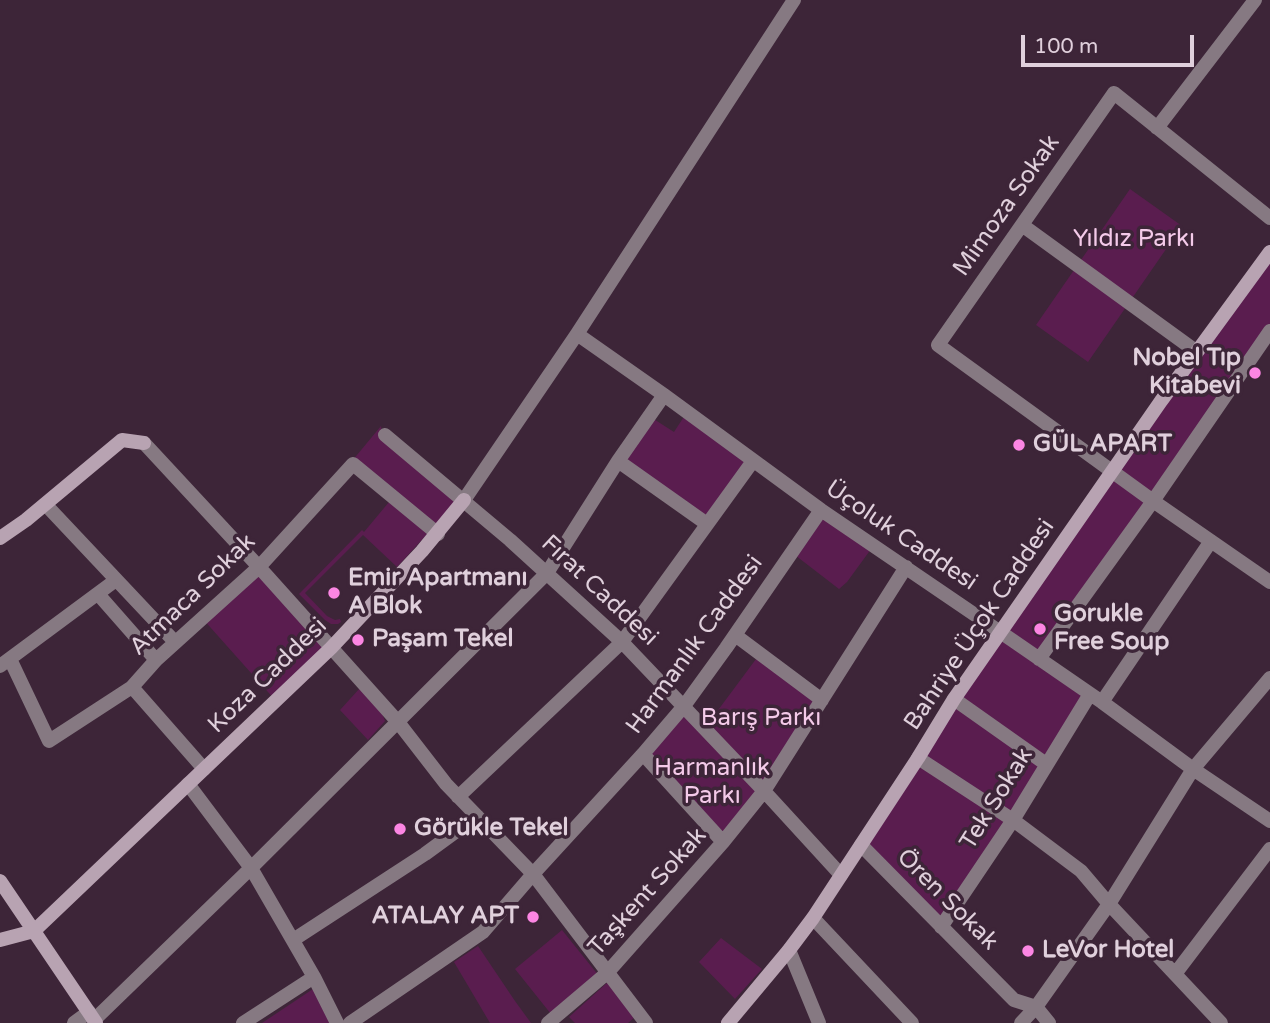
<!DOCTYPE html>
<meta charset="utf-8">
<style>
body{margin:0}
#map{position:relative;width:1270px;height:1023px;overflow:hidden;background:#3d2538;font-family:"Varela Round",sans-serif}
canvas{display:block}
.scale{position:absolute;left:1021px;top:35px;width:173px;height:32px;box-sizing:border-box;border:4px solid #e0d0dc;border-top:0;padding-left:9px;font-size:21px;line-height:24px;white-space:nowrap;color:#e0d0dc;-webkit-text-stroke:5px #3d2538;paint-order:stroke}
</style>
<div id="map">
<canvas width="1270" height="1023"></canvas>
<div class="scale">100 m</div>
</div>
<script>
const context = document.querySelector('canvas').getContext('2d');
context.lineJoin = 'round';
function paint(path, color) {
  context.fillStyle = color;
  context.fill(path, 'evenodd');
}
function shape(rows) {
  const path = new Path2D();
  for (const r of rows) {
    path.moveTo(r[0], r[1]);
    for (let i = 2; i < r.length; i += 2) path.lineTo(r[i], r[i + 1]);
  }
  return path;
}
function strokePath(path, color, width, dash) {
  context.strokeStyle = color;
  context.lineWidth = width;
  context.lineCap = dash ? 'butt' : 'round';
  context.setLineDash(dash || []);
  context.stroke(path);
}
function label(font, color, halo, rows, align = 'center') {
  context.font = font + ' "Varela Round",sans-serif';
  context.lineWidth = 7;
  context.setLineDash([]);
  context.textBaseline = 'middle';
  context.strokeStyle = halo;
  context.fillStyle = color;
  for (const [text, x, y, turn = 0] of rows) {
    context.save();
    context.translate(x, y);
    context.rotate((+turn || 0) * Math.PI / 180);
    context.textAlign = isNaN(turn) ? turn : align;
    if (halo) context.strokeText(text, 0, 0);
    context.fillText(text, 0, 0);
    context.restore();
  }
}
paint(shape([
 [1130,189,1182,226,1088,362,1036,325],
 [1270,252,1270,331,1039,658,1090,694,941,927,861,845],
 [687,412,753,461,707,524,618,461,649,416,674,432],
 [381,426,382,434,462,500,438,531,352,461],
 [389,502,429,532,397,567,363,535,305,593,327,616,335,620,340,619,341,622,338,624,331,624,325,620,299,594,362,530,364,532],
 [821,510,874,545,847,582,839,589,791,552],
 [259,567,331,648,276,701,202,618],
 [759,655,818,700,763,786,707,725],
 [360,688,381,711,385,721,368,740,340,710],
 [684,710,761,791,723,838,646,754],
 [562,930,599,976,551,1014,515,969],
 [721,938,762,969,735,999,699,962],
 [478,946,515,1001,531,1023,490,1023,454,962],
 [608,982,635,1017,628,1023,575,1023,569,1017],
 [313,989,331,1023,262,1023]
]), '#5a1d4f');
strokePath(shape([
 [1157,128,1255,0],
 [1270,218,1114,93,938,345,1153,501,1270,582],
 [1022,225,1197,352],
 [577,334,664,395,821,510,1012,640,1102,702,1193,769,1270,821],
 [385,435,510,540,622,642,764,791,841,875],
 [144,443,259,567,398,722,446,784,533,874,646,1023],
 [618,461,707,524],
 [464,500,577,334,794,0],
 [46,505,175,642],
 [98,594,156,660],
 [735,635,822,700],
 [10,659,49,741,132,687,156,660,259,567,353,464,438,534],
 [1039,659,1153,501,1270,331],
 [0,666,116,580],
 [132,687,204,769],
 [954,699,1046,764],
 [1102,702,1211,541],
 [643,754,723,842],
 [918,758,1013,820,1081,871,1109,904,1221,1023],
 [188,784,251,868,314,977,337,1023],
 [458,797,622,642,753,461],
 [861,845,1014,1000,1036,1007,1049,1023],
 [813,918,912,1023],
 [941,927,1013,820,1090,694],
 [293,940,425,854,477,816],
 [789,950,819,1023],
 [1175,974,1270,849],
 [94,1020,251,868,547,573,618,461,664,395],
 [74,1023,89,1012],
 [243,1023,314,977],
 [350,1023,483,932,533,874,643,754,684,706,726,648,821,510],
 [548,1023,607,973,723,842,764,791,906,567],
 [1021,1023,1036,1007,1109,904,1193,769,1270,678]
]), '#867982', 14);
strokePath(shape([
 [0,538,26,520,122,440,144,443],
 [0,881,96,1023],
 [0,940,34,931,331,648,422,551,464,500],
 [728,1023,789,950,813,918,918,758,954,699,1161,401,1270,252]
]), '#b8a3b2', 14);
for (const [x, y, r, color] of [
 [1255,373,7,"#fc86e3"],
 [1019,445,7,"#fc86e3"],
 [334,593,7,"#fc86e3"],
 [1040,629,7,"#fc86e3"],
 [358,640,7,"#fc86e3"],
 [400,829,7,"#fc86e3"],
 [533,917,7,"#fc86e3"],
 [1028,951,7,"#fc86e3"]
]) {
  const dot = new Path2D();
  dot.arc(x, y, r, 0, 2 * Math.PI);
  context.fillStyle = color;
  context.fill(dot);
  strokePath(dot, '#3d2538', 2.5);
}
label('24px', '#e0d0dc', '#3d2538', [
 ["Mimoza Sokak",1007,206,-55],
 ["Üçoluk Caddesi",901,536,34],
 ["Fırat Caddesi",599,591,43],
 ["Atmaca Sokak",193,595,-44],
 ["Bahriye Üçok Caddesi",980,625,-56],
 ["Harmanlık Caddesi",695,645,-54],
 ["Koza Caddesi",268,676,-44],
 ["Tek Sokak",997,799,-58],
 ["Taşkent Sokak",648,892,-48],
 ["Ören Sokak",947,900,45]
]);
label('24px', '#f4cae9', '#3d2538', [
 ["Yıldız Parkı",1134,240],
 ["Barış Parkı",761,719],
 ["Harmanlık",712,769],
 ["Parkı",712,797]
]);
label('bold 24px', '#e0d0dc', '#3d2538', [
 ["Nobel Tıp",1241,359,"right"],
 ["Kitabevi",1241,387,"right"],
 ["GÜL APART",1033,445],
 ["Emir Apartmanı",348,579],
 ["A Blok",348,607],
 ["Gorukle",1054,615],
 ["Free Soup",1054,643],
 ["Paşam Tekel",372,640],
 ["Görükle Tekel",414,829],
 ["ATALAY APT",519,917,"right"],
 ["LeVor Hotel",1042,951]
], 'left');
</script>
